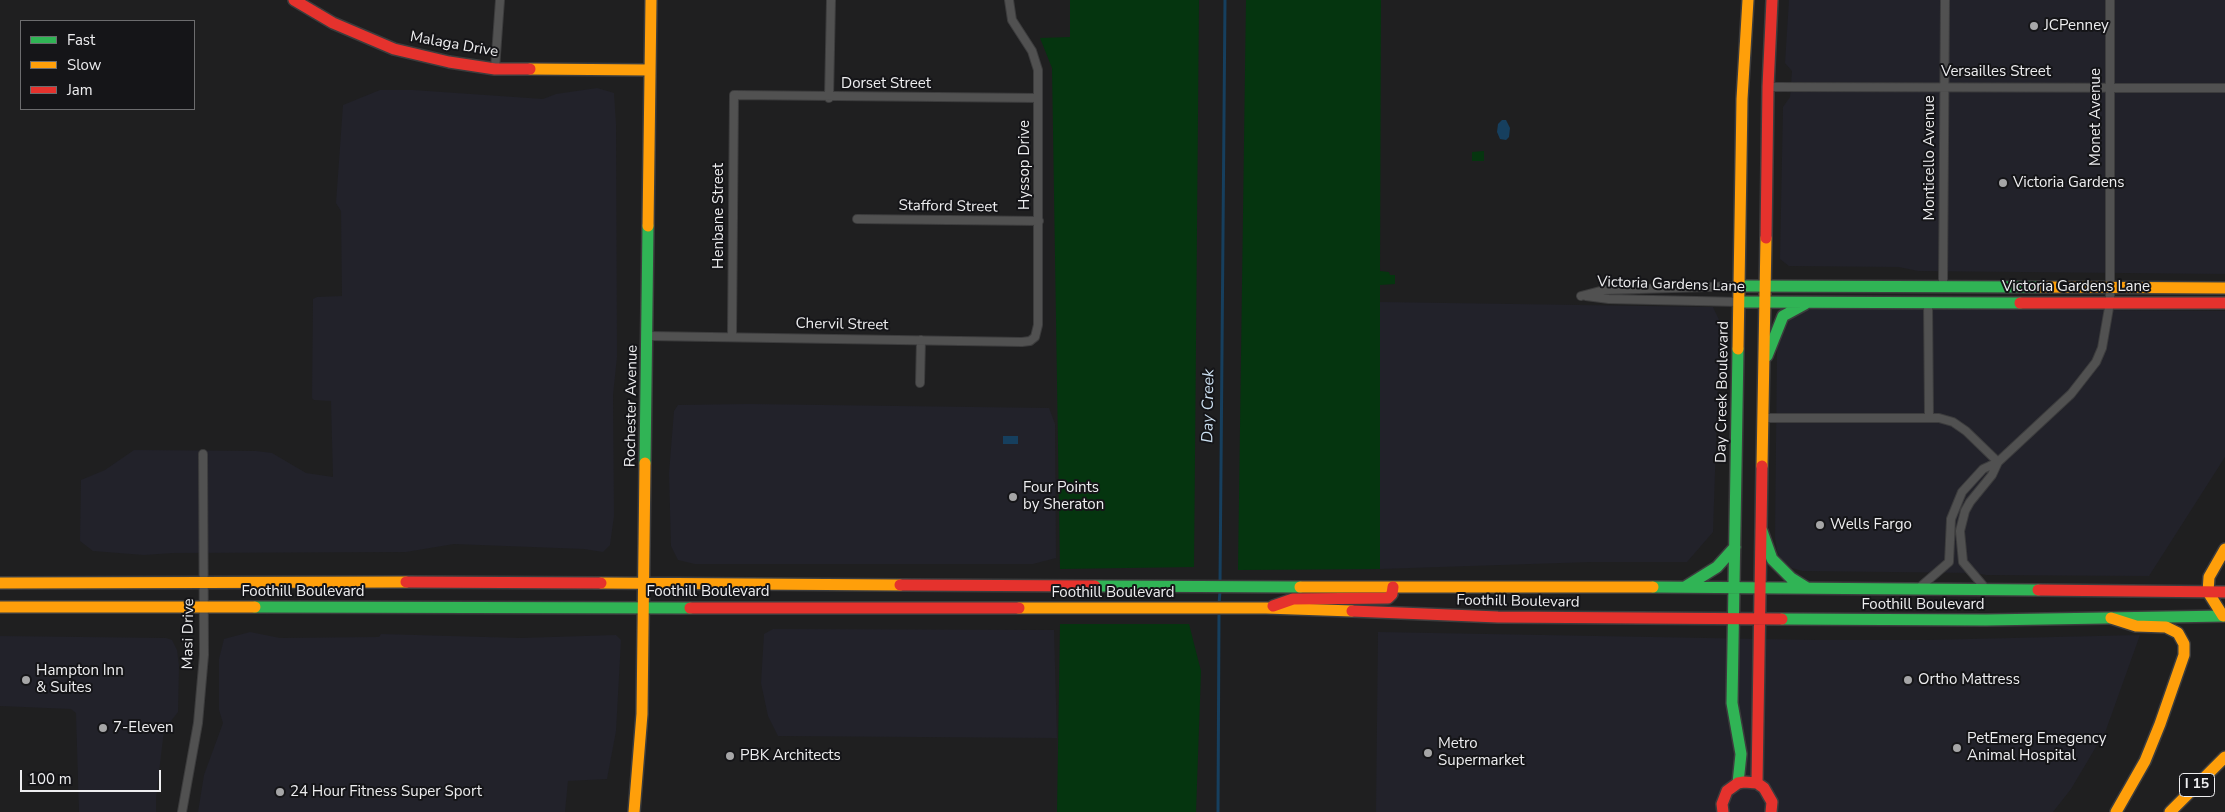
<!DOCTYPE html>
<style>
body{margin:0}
#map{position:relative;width:2225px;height:812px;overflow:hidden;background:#1f1f20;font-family:"Nunito Sans",sans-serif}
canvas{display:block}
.legend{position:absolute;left:20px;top:20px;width:175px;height:90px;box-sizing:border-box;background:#151518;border:1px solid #6c6c6e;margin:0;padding:6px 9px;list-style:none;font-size:15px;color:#eeeef0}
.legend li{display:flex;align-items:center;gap:10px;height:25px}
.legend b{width:25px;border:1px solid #6c6c6e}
.scale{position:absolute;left:20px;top:770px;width:141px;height:22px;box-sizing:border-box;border:2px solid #eeeef0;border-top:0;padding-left:6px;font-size:15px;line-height:18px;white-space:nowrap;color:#eeeef0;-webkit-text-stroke:4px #151518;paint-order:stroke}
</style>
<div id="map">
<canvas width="2225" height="812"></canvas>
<ul class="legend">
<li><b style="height:6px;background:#30b455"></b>Fast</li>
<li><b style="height:6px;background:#ff9f0a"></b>Slow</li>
<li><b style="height:6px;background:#e5322d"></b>Jam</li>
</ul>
<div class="scale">100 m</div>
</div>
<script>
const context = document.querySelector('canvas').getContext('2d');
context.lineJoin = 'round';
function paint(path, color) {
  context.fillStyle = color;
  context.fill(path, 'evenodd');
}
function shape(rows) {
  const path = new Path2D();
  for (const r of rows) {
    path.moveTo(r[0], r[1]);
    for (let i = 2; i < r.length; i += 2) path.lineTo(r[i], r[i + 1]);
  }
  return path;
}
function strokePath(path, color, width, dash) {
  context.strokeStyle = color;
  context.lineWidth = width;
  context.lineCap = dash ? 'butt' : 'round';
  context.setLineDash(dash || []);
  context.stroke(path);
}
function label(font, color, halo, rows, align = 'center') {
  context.font = font + ' "Nunito Sans",sans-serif';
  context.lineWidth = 4;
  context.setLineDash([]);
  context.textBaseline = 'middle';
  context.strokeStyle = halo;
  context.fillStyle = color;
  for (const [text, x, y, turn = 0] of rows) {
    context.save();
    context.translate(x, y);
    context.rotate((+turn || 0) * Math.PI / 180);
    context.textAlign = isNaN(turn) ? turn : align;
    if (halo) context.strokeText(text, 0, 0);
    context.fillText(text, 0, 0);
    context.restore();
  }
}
paint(shape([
 [1789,0,2225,0,2225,274,1918,271,1899,267,1789,266,1780,259,1783,107,1790,97,1792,71,1785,63],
 [597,88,614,93,616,124,617,357,613,395,614,516,610,545,603,552,584,549,454,544,406,552,173,553,144,555,93,551,80,541,81,480,105,470,134,450,256,451,272,453,306,473,333,477,331,401,314,400,312,398,313,299,317,297,342,296,341,211,336,203,343,105,380,90,413,90,543,99,556,94],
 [1380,302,1713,307,1720,322,1713,532,1687,562,1591,562,1380,569],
 [1814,308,2225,311,2225,457,2149,576,1986,575,1976,573,1802,571,1792,568,1781,559,1777,551,1775,538,1777,346,1783,325,1793,315,1804,309],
 [749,404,1049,408,1055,424,1056,558,1033,564,695,564,678,560,671,546,669,473,674,411,678,405],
 [773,629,1054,630,1057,738,778,736,768,716,761,683,764,634],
 [250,632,280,638,379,637,381,634,520,638,616,635,621,640,616,731,607,779,568,781,565,812,198,812,204,775,223,723,219,710,219,659,224,639],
 [1378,632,1817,640,1925,640,2140,635,2106,730,2071,789,2053,812,1376,812],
 [0,636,166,638,172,640,177,650,179,666,178,712,164,730,156,798,156,812,79,812,76,713,71,709,0,706]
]), '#22222a');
paint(shape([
 [1070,0,1199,0,1194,567,1060,569,1052,68,1040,38,1070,37],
 [1246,0,1381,0,1380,271,1389,272,1390,275,1395,275,1395,284,1380,285,1380,569,1238,570],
 [1484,151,1484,161,1472,161,1472,152],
 [1060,624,1189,624,1201,671,1196,812,1057,812]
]), '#05350f');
paint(shape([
 [1502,120,1506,120,1510,128,1509,137,1506,140,1500,139,1497,132,1498,124],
 [1003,436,1018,436,1018,444,1003,444]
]), '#163f5e');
strokePath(shape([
 [1220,584,1225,0],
 [1219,604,1220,591],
 [1218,812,1219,611]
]), '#163f5e', 3);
const street = shape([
 [495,69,500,0],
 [1768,87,2225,88],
 [829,98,831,0],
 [857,219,1039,221],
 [1943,286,1945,0],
 [1581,296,1604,290,1741,286],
 [1586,296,1609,299,1740,302],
 [1928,302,1929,417],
 [648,336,1022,342,1030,341,1035,337,1038,325,1038,70,1032,51,1012,20,1009,0],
 [732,337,734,95,1038,98],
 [920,383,921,340],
 [1764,418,1939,418,1953,422,1966,431,1998,462],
 [1919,588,1949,562,1951,519,1962,492,1983,469,1998,462,2071,394,2096,362,2102,348,2110,302,2110,0],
 [1986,589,1963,562,1960,531,1965,511,1970,502,1992,475,1998,462],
 [182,812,198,723,204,655,203,454]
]);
const fast = shape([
 [1741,286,2039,287],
 [1740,302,2020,303],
 [1738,349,1732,703,1741,754,1738,783],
 [1767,356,1783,316,1805,304],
 [645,463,648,226],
 [1762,531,1772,559,1791,578,1807,588],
 [1095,586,1300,587],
 [1653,587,2038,590],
 [1685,587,1717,567,1735,547],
 [255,607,690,608],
 [1782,619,1986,620,2225,616]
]);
const slow = shape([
 [530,69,650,70],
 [648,226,651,0],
 [2039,287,2225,288],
 [1738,349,1742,99,1748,0],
 [1762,466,1766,238],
 [0,583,406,582],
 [601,583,900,585],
 [1300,587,1653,587],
 [0,607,255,607],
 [1019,608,1266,608,1352,611],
 [2223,616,2208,592,2209,577,2225,549],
 [2111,618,2136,626,2166,627,2178,633,2184,644,2184,655,2160,724,2145,761,2116,812],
 [634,812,642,714,645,463],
 [2170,812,2225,757]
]);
const jam = shape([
 [294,0,333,23,394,49,449,62,495,69,530,69],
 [1766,238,1768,87,1772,0],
 [2020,303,2225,303],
 [406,582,601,583],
 [900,585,1095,586],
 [2038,590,2225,592],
 [1273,606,1293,599,1388,598,1392,594,1393,587],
 [690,608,1019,608],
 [1352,611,1498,617,1782,619],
 [1757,783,1762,466],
 [1723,812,1722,804,1727,791,1738,783,1744,782,1757,783,1764,788,1772,802,1771,812]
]);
strokePath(street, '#3c3c3d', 10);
strokePath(fast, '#3c3c3d', 14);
strokePath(slow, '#3c3c3d', 14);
strokePath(jam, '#3c3c3d', 14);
strokePath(street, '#515151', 8);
strokePath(fast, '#30b455', 11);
strokePath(slow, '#ff9f0a', 11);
strokePath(jam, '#e5322d', 11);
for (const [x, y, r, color] of [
 [2034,26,5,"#a6a6a7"],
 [2003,183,5,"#a6a6a7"],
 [1013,497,5,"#a6a6a7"],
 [1820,525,5,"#a6a6a7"],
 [26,680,5,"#a6a6a7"],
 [1908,680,5,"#a6a6a7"],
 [103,728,5,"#a6a6a7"],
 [1957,748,5,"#a6a6a7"],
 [1428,753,5,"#a6a6a7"],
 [730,756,5,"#a6a6a7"],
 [280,792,5,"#a6a6a7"]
]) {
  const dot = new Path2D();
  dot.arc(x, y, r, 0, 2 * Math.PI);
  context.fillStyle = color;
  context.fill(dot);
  strokePath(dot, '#151518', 2);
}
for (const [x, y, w] of [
 [2197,785,35]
]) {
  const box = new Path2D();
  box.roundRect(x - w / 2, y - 11.5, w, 23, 4);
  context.fillStyle = '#151518';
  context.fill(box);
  strokePath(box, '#eeeef0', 1);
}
label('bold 14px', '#eeeef0', null, [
 ["I 15",2197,785]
]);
label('15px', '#eeeef0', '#151518', [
 ["JCPenney",2044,26],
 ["Victoria Gardens",2013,183],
 ["Four Points",1023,488],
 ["by Sheraton",1023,505],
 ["Wells Fargo",1830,525],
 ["Hampton Inn",36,671],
 ["& Suites",36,688],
 ["Ortho Mattress",1918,680],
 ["7-Eleven",113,728],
 ["PetEmerg Emegency",1967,739],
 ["Animal Hospital",1967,756],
 ["Metro",1438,744],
 ["Supermarket",1438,761],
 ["PBK Architects",740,756],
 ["24 Hour Fitness Super Sport",290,792]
], 'left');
label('15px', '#eeeef0', '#151518', [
 ["Malaga Drive",454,45,10],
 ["Versailles Street",1996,72],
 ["Dorset Street",886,84],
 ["Monet Avenue",2096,117,-90],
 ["Monticello Avenue",1930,158,-90],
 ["Hyssop Drive",1025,165,-90],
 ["Stafford Street",948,207,1],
 ["Henbane Street",719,216,-90],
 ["Victoria Gardens Lane",1671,285,2],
 ["Victoria Gardens Lane",2076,287],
 ["Chervil Street",842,325,1],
 ["Day Creek Boulevard",1723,392,-89],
 ["Rochester Avenue",632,406,-89],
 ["Foothill Boulevard",303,592],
 ["Foothill Boulevard",708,592],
 ["Foothill Boulevard",1113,593],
 ["Foothill Boulevard",1518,602,1],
 ["Foothill Boulevard",1923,605],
 ["Masi Drive",189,634,-89]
]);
label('italic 16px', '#cbdff0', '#151518', [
 ["Day Creek",1209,406,-89]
]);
</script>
